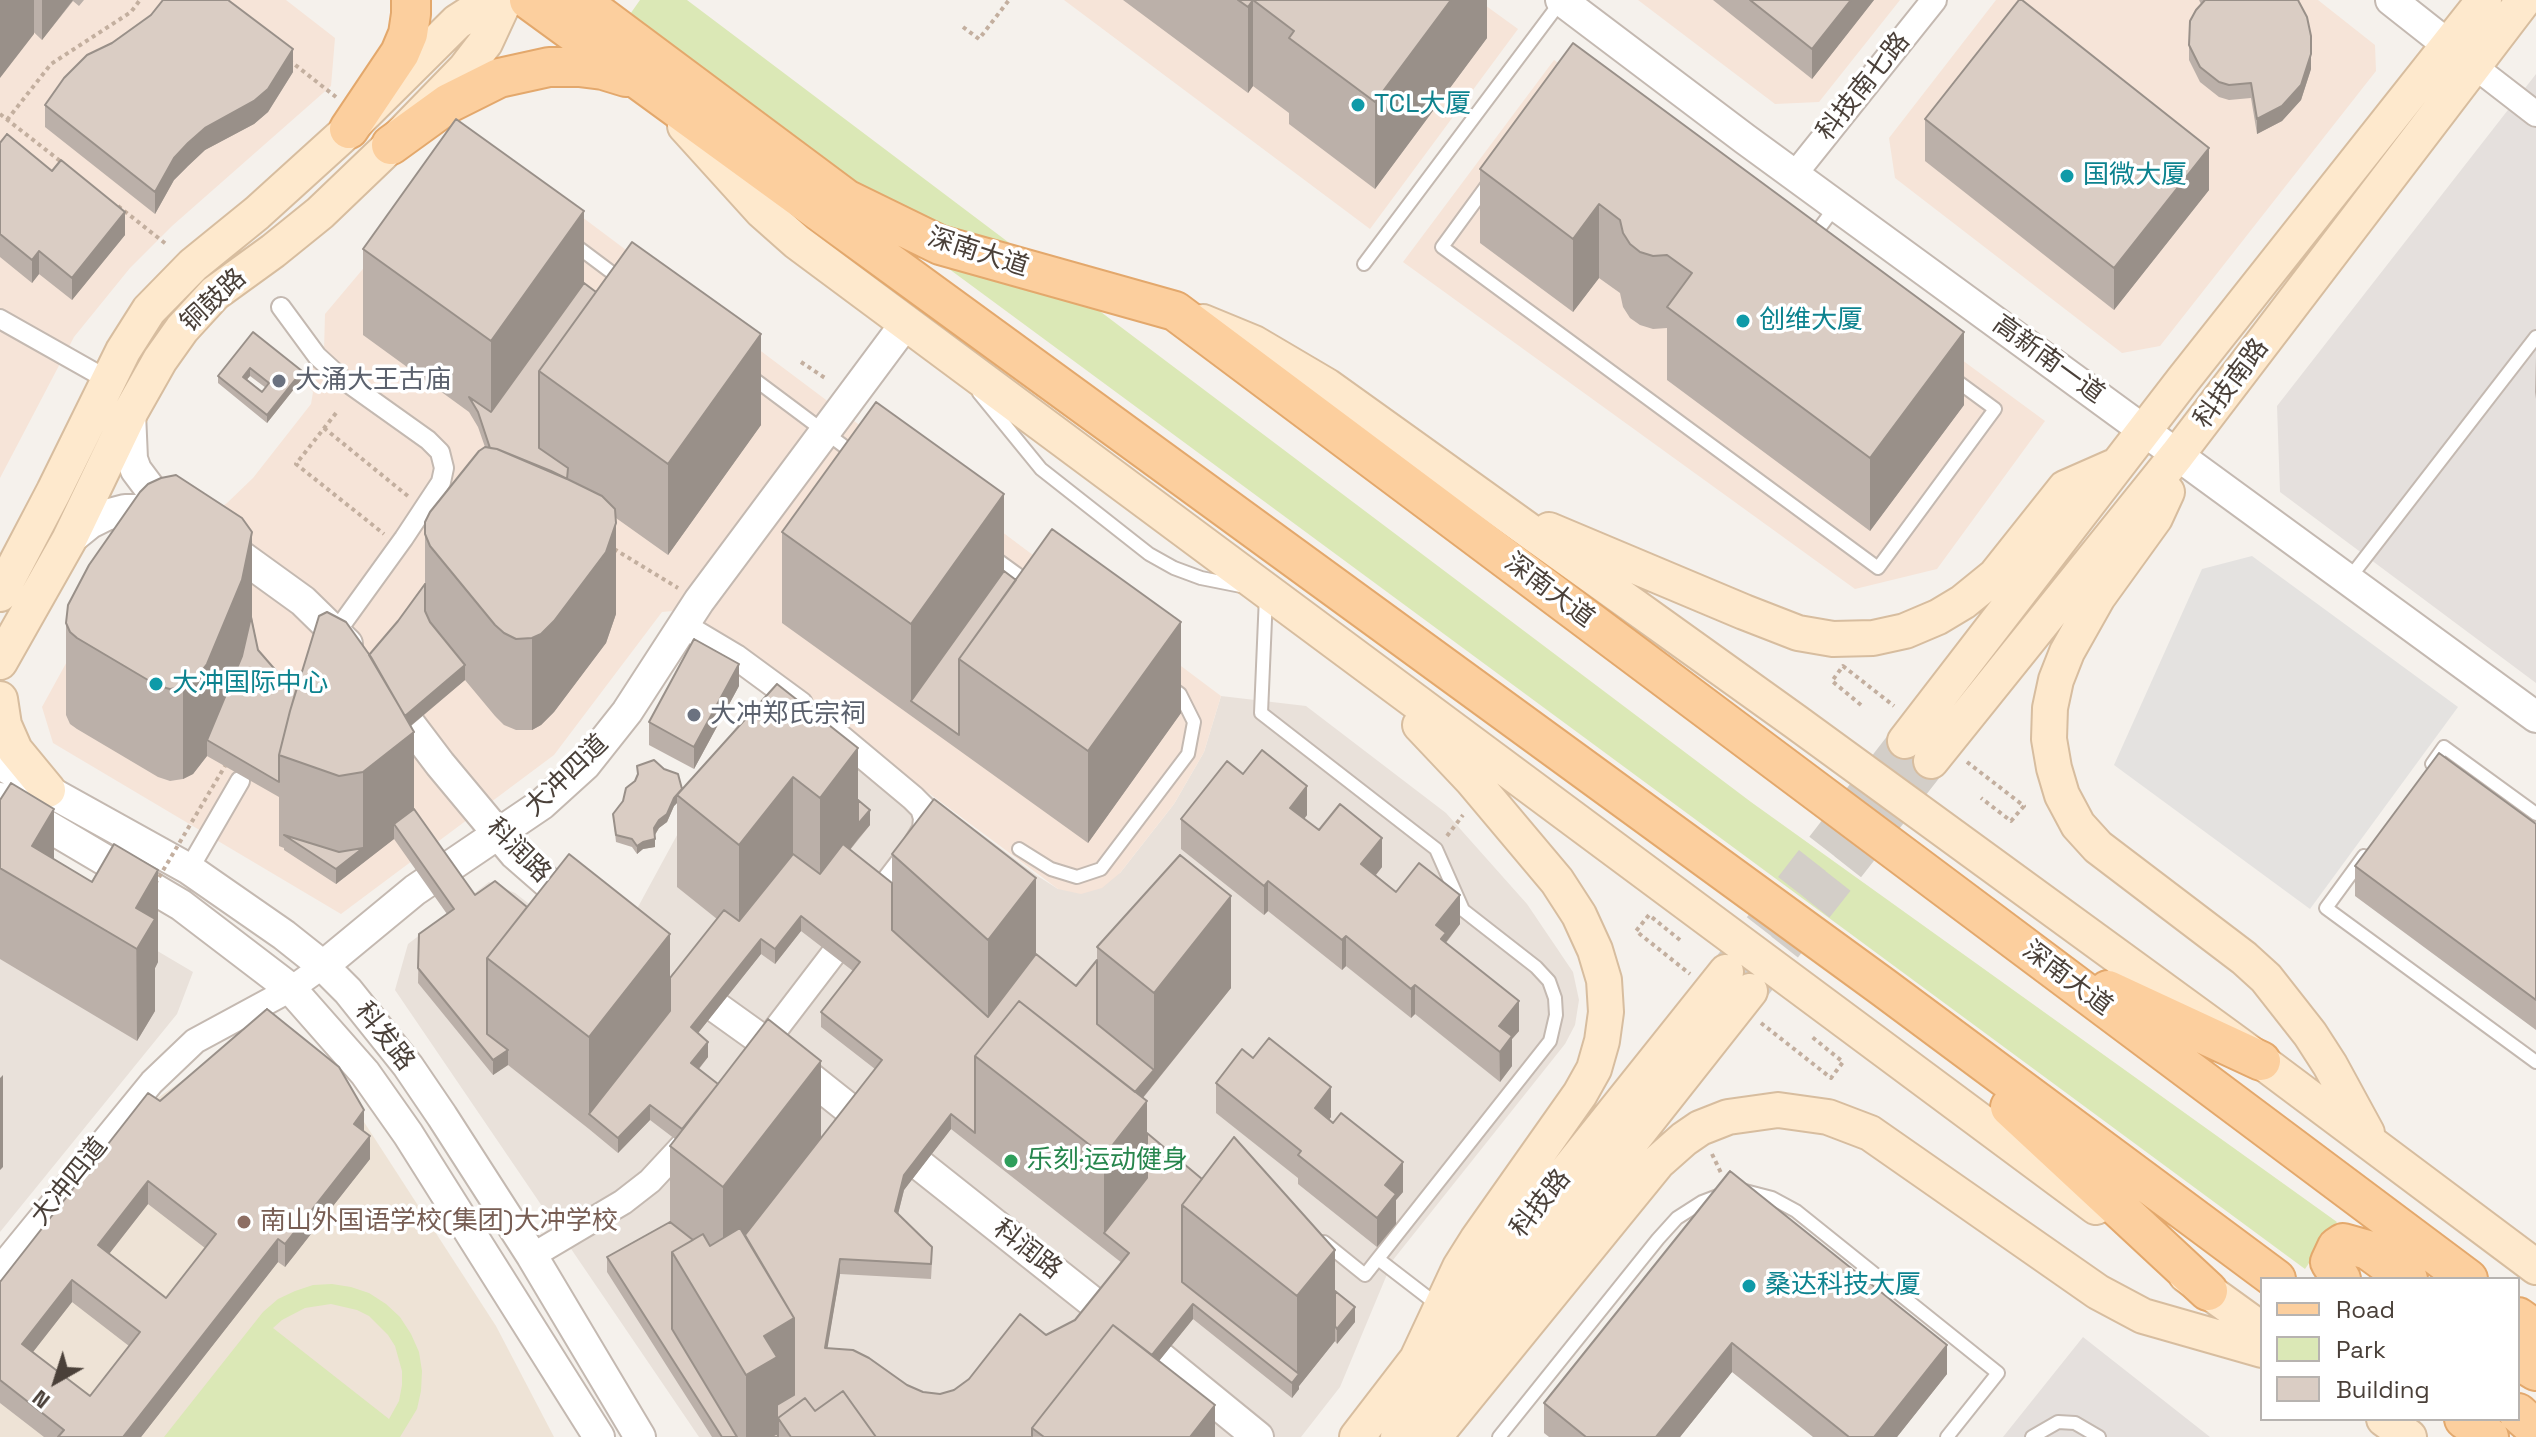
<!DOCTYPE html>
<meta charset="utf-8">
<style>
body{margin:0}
#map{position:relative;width:2536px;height:1437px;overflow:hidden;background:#f5f1ec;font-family:"Space Grotesk",sans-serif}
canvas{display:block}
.legend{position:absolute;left:2260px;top:1277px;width:260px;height:144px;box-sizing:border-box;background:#fff;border:2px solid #b7b3b0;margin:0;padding:10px 14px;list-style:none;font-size:24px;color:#4a4039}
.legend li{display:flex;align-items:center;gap:16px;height:40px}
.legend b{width:40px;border:2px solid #b7b3b0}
.north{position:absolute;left:16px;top:1341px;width:80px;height:80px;-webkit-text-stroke:6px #fff;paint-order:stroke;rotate:219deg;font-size:22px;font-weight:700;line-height:32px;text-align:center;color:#4a4039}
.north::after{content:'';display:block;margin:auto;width:28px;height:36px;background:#4a4039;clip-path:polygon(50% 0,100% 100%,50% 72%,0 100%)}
</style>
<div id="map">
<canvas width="2536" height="1437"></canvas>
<ul class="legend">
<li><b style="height:10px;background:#fccf9e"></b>Road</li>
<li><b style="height:22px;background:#dbe8b6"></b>Park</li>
<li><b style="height:22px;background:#dacdc4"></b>Building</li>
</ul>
<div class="north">N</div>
</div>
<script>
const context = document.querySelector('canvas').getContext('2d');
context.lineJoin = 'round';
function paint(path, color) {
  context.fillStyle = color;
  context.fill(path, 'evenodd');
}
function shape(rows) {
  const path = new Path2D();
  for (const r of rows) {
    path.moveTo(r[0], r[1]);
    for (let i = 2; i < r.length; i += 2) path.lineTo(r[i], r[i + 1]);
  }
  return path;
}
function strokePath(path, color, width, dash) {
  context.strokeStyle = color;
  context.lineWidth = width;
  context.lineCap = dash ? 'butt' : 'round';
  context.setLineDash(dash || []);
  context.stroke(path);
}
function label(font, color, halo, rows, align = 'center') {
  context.font = font + ' "Space Grotesk","Noto Sans SC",sans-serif';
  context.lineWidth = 7;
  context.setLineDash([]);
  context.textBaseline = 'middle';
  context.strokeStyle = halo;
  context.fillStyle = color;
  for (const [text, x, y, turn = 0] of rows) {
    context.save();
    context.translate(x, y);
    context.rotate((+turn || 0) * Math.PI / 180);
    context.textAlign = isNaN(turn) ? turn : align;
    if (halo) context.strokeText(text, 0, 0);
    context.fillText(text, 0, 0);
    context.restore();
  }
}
paint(shape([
 [1221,696,1306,706,1446,813,1527,904,1573,972,1579,1000,1575,1025,1565,1044,1393,1260,1340,1387,1301,1437,699,1437,395,990,408,944,489,882,515,893,607,964,745,710,813,707,1036,875,1058,889,1120,873,1174,804,1204,752],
 [0,858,193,972,177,1014,0,1232]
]), '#e9e1da');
paint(shape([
 [0,0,286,0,335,38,331,86,172,226,130,268,74,337,0,478],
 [1064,0,1478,0,1518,29,1370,229],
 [1638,0,1900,0,1819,102,1775,104],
 [1996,0,2318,0,2375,45,2376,71,2160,346,2122,353,1895,178,1889,138],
 [1554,60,2045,421,1937,569,1855,589,1403,262],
 [486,145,1221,696,1204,752,1174,804,1120,873,1102,888,1081,894,1058,889,813,707,672,611,662,612,554,755,341,914,53,743,42,707,98,605,132,572,227,503,253,478,311,404,313,392,302,379,324,351,325,314,452,163]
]), '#f6e4d8');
paint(shape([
 [2536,74,2536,683,2280,492,2277,406],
 [2083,1337,2210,1437,2003,1437]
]), '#e5e0dd');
paint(shape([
 [263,1024,342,1088,496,1326,554,1437,0,1437,0,1295,152,1102]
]), '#eee3d6');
paint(shape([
 [640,0,687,0,1751,802,2337,1222,2305,1269,621,27],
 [332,1284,351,1287,369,1293,386,1304,400,1317,411,1334,419,1352,422,1371,421,1391,417,1409,400,1437,164,1437,263,1312,278,1299,295,1291,313,1285],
 [331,1304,357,1310,369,1316,388,1335,395,1346,402,1371,402,1385,399,1401,389,1419,273,1328,282,1320,305,1308]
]), '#dbe8b6');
paint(shape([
 [2252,556,2458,707,2310,909,2114,765,2202,569]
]), '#e4e2e0');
strokePath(shape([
 [1729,968,1905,741],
 [1753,987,1931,761]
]), '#d3cec8', 34, [34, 17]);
const service = shape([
 [1558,88,1995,409,1878,568,1442,247,1558,88],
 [1812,238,1836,206],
 [571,242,623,281],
 [1364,264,1562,0],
 [750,376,857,456],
 [979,393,1041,469,1149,554,1174,568,1201,578,1241,586],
 [991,555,1031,584],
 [2348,580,2536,337],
 [1266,596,1261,713,1436,849,1463,910,1536,967,1549,981,1555,998,1556,1015,1550,1041,1365,1275,1324,1242],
 [2432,764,2444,747,2536,814],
 [1019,849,1051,869,1077,877,1101,869,1188,754,1194,722,1180,694,1168,685],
 [2364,856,2326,908,2536,1062],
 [1745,1191,1772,1198,1796,1211,1998,1373,1947,1437],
 [1378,1259,1439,1306],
 [1499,1437,1658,1239,1677,1218,1702,1202,1723,1194],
 [2032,1437,2058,1422,2075,1423,2099,1437]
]);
const pedestrian = shape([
 [281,307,317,356,341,378,428,440,440,452,444,468,441,482,404,538,331,639],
 [0,319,108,380],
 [189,869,240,781]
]);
const minor = shape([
 [2474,66,2536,114],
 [1794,175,1934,0],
 [684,626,736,657,800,704],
 [759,1051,912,851,925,829,926,818,923,808,913,798,834,732],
 [532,1256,623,1202,650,1181,689,1139],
 [0,1268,152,1082,195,1041,291,989,323,966]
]);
const tertiary = shape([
 [1561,0,1745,139,2536,717],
 [2391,0,2467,60],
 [130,413,132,459,136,470,154,494,177,512],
 [69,540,90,523,106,515,125,510,145,510,167,515],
 [220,541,303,601,347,644],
 [387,694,440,764,515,854,578,909],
 [0,764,189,869,284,935,323,966,348,991,408,1066,442,1116,532,1256,640,1437],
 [0,798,181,905,291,989,365,1073,408,1134,599,1437],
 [323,966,415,890,542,804,585,765,627,712,699,601,906,323],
 [685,985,766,1043,1090,1300,1258,1437]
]);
const secondary = shape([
 [685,126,762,211,797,242,2096,1207],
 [1203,322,1254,343,1327,386,1796,722,2261,1061,2536,1267],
 [2167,492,2155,518,2098,597,2067,652,2056,680,2050,708,2049,739,2054,768,2062,795,2078,825,2098,847,2244,958,2266,978,2310,1034,2330,1065,2367,1133],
 [1549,530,1744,612,1798,633,1833,639,1873,638,1905,631,1938,617,1963,602,1995,576,2065,488,2115,466],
 [0,594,54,491,123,351,149,310,193,265,257,213,343,135,457,22,491,0],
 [0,662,69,540,130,413,160,360,182,329,215,293,273,251,320,213,391,145,465,69,485,43,505,0],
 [0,699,4,725,15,750,48,790],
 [1905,741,2183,380,2484,0],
 [1931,761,2177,455,2524,0],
 [2186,1275,2262,1330],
 [1417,1359,1460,1267,1477,1240,1580,1094,1594,1069,1602,1041,1606,1012,1604,980,1595,950,1579,915,1557,881,1472,780,1420,725],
 [2384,1419,2409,1437],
 [1357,1437,1417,1359,1726,972],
 [1398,1437,1750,991],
 [1434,1437,1658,1162,1684,1139,1700,1128,1728,1117,1778,1110,1828,1117,1870,1133,2098,1292,2143,1316,2262,1350]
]);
const primary = shape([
 [529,0,1883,987,2276,1279],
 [579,0,846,199,940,245,1175,311,2468,1279],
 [349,129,400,53,408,34,411,14,411,0],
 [391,145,449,103,499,78,549,67,579,67,603,70,626,77],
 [2108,990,2261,1061],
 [2010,1107,2208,1291],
 [2341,1279,2330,1262,2337,1247,2343,1243,2368,1250,2408,1279],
 [2518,1317,2536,1330],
 [2518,1360,2536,1371],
 [2518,1413,2536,1429],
 [2464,1419,2489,1437]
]);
strokePath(service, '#c4b9b1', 16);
strokePath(pedestrian, '#c4b9b1', 22);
strokePath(minor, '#c4b9b1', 28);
strokePath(tertiary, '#c4b9b1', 34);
strokePath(secondary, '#d7bd9f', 38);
strokePath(primary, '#e3a86c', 42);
strokePath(shape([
 [963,27,979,39,1009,0],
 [289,60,336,97],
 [0,114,64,164],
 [7,120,51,64,131,12,140,0],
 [118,206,166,244],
 [801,362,825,378],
 [336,413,296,464,384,534],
 [324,428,409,497],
 [614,549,678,588],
 [1861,705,1832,681,1843,666,1894,706],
 [1967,762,2024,806,2011,821,1981,798],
 [1447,836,1463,815],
 [1680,940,1649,915,1636,931,1690,974],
 [1761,1023,1831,1078,1843,1062,1812,1037],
 [1712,1154,1722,1175]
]), '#c3af9f', 4, [4, 4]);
strokePath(service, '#fff', 12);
strokePath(pedestrian, '#fff', 18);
strokePath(minor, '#fff', 24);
strokePath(tertiary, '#fff', 30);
strokePath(secondary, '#fee9cd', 34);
strokePath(primary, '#fccf9e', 38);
strokePath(shape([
 [155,884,225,766]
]), '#c3af9f', 4, [4, 4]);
paint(shape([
 [0,0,84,0,79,6,73,1,42,40],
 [1123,0,1487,0,1487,38,1375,189,1289,124,1289,113,1253,86,1248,93],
 [1713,0,1874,0,1812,79],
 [2199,0,2298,0,2311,69,2301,100,2282,121,2257,134,2251,98,2229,100,2219,97,2200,82,2189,60,2189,45,2201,4],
 [112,43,293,72,268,112,254,124,205,150,188,166,174,180,155,214,45,127,45,105],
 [1573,43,1964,405,1870,531,1667,380,1667,328,1653,329,1640,325,1630,318,1623,307,1620,293,1599,278,1573,312,1480,243,1480,169],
 [1925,119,2209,190,2114,310,1925,161],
 [0,143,125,235,72,300,39,274,32,283,0,257],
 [363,249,584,283,761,425,668,555,616,518,616,614,606,643,554,712,541,725,532,730,516,730,504,725,495,716,465,680,411,726,414,809,475,895,527,907,670,978,717,919,677,887,677,803,674,806,667,822,659,828,655,835,655,847,643,849,637,854,632,847,616,842,613,814,623,801,635,781,637,775,637,766,682,789,777,684,858,800,870,825,850,850,892,883,892,854,1036,954,1076,986,1097,960,1097,947,1231,988,1143,1098,1147,1133,1335,1291,1355,1322,1337,1344,1335,1341,1299,1386,1299,1389,1292,1398,1193,1319,1159,1361,1215,1437,712,1437,607,1272,607,1257,670,1222,670,1146,675,1139,650,1120,618,1153,589,1129,508,1065,493,1075,418,983,419,934,447,914,394,839,336,884,284,850,284,848,279,846,279,797,207,756,193,774,183,779,170,781,158,777,77,729,70,724,66,715,66,623,252,618,258,650,278,673,298,684,369,655,398,621,425,583,425,522,485,447,478,427,469,412,363,335],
 [801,931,853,971,821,1012,821,1027,875,1069,821,1138,718,1084,699,1069,708,1057,698,1033,761,954,775,964],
 [951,1129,1122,1263,1075,1320,1046,1335,954,1390,940,1394,923,1392,827,1348,840,1274,931,1279,932,1262,898,1214,904,1190],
 [253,332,302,379,267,423,218,383,218,376],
 [250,376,266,388,262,392,247,379],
 [2536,357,2536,399,2535,392],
 [782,532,1004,571,1181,713,1088,843,782,623],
 [739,686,694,769,649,745,649,722],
 [1243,774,1307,815,1304,819,1319,830,1382,867,1376,875,1396,892,1460,924,1446,943,1519,1031,1512,1039,1512,1066,1500,1082,1415,1014,1411,1018,1346,966,1342,970,1268,911,1264,915,1181,849,1181,819],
 [0,800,54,859,158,962,155,968,155,1011,137,1041,0,959],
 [2536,824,2536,1030,2355,896,2355,866],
 [1216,1083,1331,1117,1329,1120,1403,1192,1396,1200,1396,1224,1377,1247,1298,1184,1298,1178,1216,1113],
 [160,1101,364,1132,370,1159,285,1267,278,1262,141,1437,44,1437,0,1403,0,1282],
 [148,1204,205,1248,166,1298,109,1254],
 [72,1302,129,1346,90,1396,33,1352],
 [1730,1171,1947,1374,1897,1437,1813,1437,1732,1372,1680,1437,1549,1437,1544,1433,1544,1403]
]), '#bbb0a9');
paint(shape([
 [0,0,34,0,34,34,0,78],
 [42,0,73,0,42,40],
 [1253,0,1253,86,1248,93,1248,7],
 [1451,0,1487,0,1487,38,1375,189,1375,102],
 [1851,0,1874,0,1812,79,1812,49],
 [293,49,293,72,268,112,254,124,205,150,188,166,174,180,155,214,155,192,174,158,188,143],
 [2311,54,2311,69,2301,100,2282,121,2257,134,2257,119],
 [2209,148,2209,190,2114,310,2114,268],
 [1599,204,1599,278,1573,312,1573,239],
 [584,211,584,298,491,427,491,341],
 [125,212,125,235,72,300,72,278],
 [39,251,39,274,32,283,32,260],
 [1964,332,1964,405,1870,531,1870,458],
 [761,334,761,425,668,555,668,464],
 [250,368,250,376,243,384,243,377],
 [302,371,302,379,267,423,267,415],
 [1004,494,1004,586,911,701,911,624],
 [616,523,616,614,606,643,554,712,541,725,532,730,532,638],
 [252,532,252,624,242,671,207,740,207,756,193,774,183,779,183,687],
 [1181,622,1181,713,1088,843,1088,751],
 [739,664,739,686,694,769,694,747],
 [465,665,465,680,402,733,371,734],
 [414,732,414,824,394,824,394,839,363,863,363,772],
 [858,748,858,839,820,889,820,798],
 [793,777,793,869,739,937,739,845],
 [1307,786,1307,815,1290,837,1290,808],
 [677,796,677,803,674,806,667,822,659,828,654,836,654,828,674,798],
 [54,809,54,900,32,846],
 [870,810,870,825,858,839,858,824],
 [1382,838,1382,867,1361,893,1361,864],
 [655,839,655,847,643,849,637,854,637,846,643,842],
 [363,848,363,863,336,884,336,869],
 [158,870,158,962,155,968,155,1011,137,1041,136,908],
 [1036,878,1036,970,988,1032,988,940],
 [1268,881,1268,911,1264,915,1264,886],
 [1460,895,1460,924,1446,942,1446,963,1436,925],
 [1231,896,1231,988,1120,1126,1120,1111,1154,1070,1154,993],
 [801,916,801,931,775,964,775,949],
 [670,934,670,1026,589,1114,589,1037],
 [1346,936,1346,966,1342,970,1342,940],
 [761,939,761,954,691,1042,691,1027],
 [1415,985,1415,1014,1411,1018,1411,989],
 [1519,1001,1519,1031,1512,1039,1512,1066,1500,1082,1499,1026],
 [708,1042,708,1057,691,1078,691,1063],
 [508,1050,508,1065,493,1075,493,1060],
 [821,1061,821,1152,723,1279,723,1187],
 [3,1075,3,1167,0,1170,0,1078],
 [1331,1087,1331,1117,1315,1138,1315,1108],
 [1147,1101,1147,1193,1104,1233,1104,1156],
 [650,1105,650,1120,618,1153,618,1138],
 [364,1110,364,1132,354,1124],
 [951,1114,951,1129,904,1190,895,1226,895,1211,904,1175],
 [370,1136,370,1159,285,1267,285,1244],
 [1403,1162,1403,1192,1396,1200,1396,1224,1377,1247,1377,1218,1385,1185],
 [148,1181,148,1204,98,1268,98,1245],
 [278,1239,278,1262,141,1437,123,1437],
 [1335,1250,1335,1341,1299,1386,1299,1389,1292,1398,1292,1383,1297,1377,1297,1296],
 [840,1259,840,1274,825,1363,825,1348],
 [72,1280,72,1302,22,1366,22,1344],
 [1193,1304,1193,1319,1120,1409,1120,1394],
 [1355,1307,1355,1322,1337,1344,1337,1329],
 [794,1318,794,1410,777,1420,777,1437,746,1437,746,1375,764,1336],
 [1732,1343,1732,1372,1680,1437,1656,1437],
 [1947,1345,1947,1374,1897,1437,1874,1437],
 [1215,1405,1215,1437,1190,1437]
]), '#999089');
const building = shape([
 [163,0,228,0,293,49,268,89,254,101,205,128,188,143,174,158,155,192,45,105,64,78,87,55,112,43,151,15,163,0],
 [1238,0,1253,0,1248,7,1238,0],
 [1253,0,1451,0,1375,102,1289,38,1294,31,1253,0],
 [1750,0,1851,0,1812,49,1750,0],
 [2019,0,2022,0,2209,148,2114,268,1925,119,2019,0],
 [2205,0,2298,0,2299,2,2307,17,2311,36,2311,54,2301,85,2282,106,2257,119,2251,83,2229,85,2219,82,2200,67,2189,45,2190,21,2196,10,2205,0],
 [1573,43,1964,332,1870,458,1667,307,1692,273,1667,255,1653,256,1640,252,1630,244,1623,233,1620,220,1599,204,1573,239,1480,169,1573,43],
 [456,119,584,211,491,341,363,249,456,119],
 [7,134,52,171,61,160,125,212,72,278,39,251,32,260,0,234,0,143,7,134],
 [632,242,761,334,668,464,539,371,632,242],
 [584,283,596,292,539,371,539,448,568,468,567,479,497,449,490,448,478,412,469,397,491,412,584,283],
 [253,332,302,371,267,415,218,376,253,332],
 [250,368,269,383,262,392,243,377,250,368],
 [876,402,1004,494,911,624,782,532,876,402],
 [485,447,497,449,551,471,602,496,615,509,616,523,606,552,554,621,541,634,532,638,516,639,504,633,495,625,430,546,425,534,425,522,430,512,479,451,485,447],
 [176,475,242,518,252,532,242,580,207,664,193,682,183,687,170,689,158,686,77,638,70,632,66,623,68,605,89,565,140,492,148,484,161,478,176,475],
 [1052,529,1181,622,1088,751,959,659,1052,529],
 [1004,571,1016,580,959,659,959,735,911,701,1004,571],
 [425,584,425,611,430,622,465,665,405,716,369,655,398,621,425,584],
 [327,612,346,622,371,657,414,732,363,772,339,776,279,755,290,711,319,616,327,612],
 [251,617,258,650,278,673,298,684,290,711,279,755,279,782,207,740,242,656,251,617],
 [694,639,739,664,694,747,649,722,694,639],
 [777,684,858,748,820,798,793,777,739,845,677,795,777,684],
 [1262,750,1307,786,1290,808,1319,830,1340,804,1382,838,1361,864,1396,892,1419,863,1460,895,1436,925,1446,933,1441,939,1519,1001,1499,1026,1512,1036,1500,1052,1415,985,1411,989,1346,936,1342,940,1268,881,1264,886,1181,819,1227,761,1243,774,1262,750],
 [2439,753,2536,824,2536,1000,2355,866,2439,753],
 [654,760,664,769,678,774,682,789,674,798,667,814,659,820,654,828,655,839,643,842,637,846,632,839,616,835,613,814,623,801,626,788,635,781,638,774,637,766,654,760],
 [11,783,54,809,32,846,92,882,114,844,158,870,136,908,155,919,137,949,0,868,0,800,11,783],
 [934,799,1036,878,988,940,892,854,934,799],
 [858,800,870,810,858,824,858,800],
 [414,809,475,895,495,881,527,907,487,958,487,1034,508,1050,493,1060,418,968,419,934,454,909,394,824,414,809],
 [284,835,339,852,363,848,336,869,284,835],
 [843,844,892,883,892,930,988,1017,1036,954,1076,986,1097,960,1097,1024,1154,1070,1135,1092,1019,1001,975,1056,975,1133,951,1114,904,1175,895,1211,932,1247,931,1264,840,1259,825,1348,853,1350,869,1358,907,1385,923,1392,940,1394,954,1390,969,1379,1020,1314,1046,1335,1075,1320,1129,1253,1104,1233,1147,1178,1147,1133,1202,1179,1182,1205,1182,1282,1299,1374,1292,1383,1193,1304,1152,1355,1113,1325,1032,1428,1032,1437,876,1437,843,1391,815,1411,805,1398,778,1418,778,1437,771,1437,777,1433,777,1405,794,1395,794,1318,745,1235,882,1060,821,1012,860,962,801,916,775,949,761,939,691,1027,708,1042,691,1063,718,1084,682,1129,650,1105,618,1138,589,1114,670,1011,670,978,724,910,739,921,793,854,820,874,843,844],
 [569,854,670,934,589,1037,487,958,569,854],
 [1180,855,1231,896,1154,993,1097,947,1180,855],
 [1019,1001,1147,1101,1104,1156,975,1056,1019,1001],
 [267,1009,339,1067,364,1110,354,1124,370,1136,285,1244,278,1239,123,1437,58,1437,64,1430,0,1380,0,1282,148,1093,160,1101,267,1009],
 [148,1181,216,1234,166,1298,98,1245,148,1181],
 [72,1280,140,1332,90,1396,22,1344,72,1280],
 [768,1019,821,1061,723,1187,670,1146,768,1019],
 [1269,1038,1331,1087,1315,1108,1333,1123,1341,1113,1403,1162,1385,1185,1396,1194,1377,1218,1298,1155,1301,1151,1216,1083,1242,1049,1253,1058,1269,1038],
 [1234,1137,1335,1250,1297,1296,1182,1205,1234,1137],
 [1730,1171,1947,1345,1874,1437,1849,1437,1732,1343,1656,1437,1586,1437,1544,1403,1730,1171],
 [670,1222,693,1240,672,1252,672,1329,737,1437,722,1437,607,1257,670,1222],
 [740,1228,794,1318,764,1336,777,1357,746,1375,672,1252,703,1234,710,1246,740,1228],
 [1335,1291,1355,1307,1337,1329,1335,1326,1335,1291],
 [1113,1325,1215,1405,1190,1437,1044,1437,1032,1428,1113,1325],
 [843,1391,876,1437,791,1437,778,1418,805,1398,815,1411,843,1391]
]);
paint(building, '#dacdc4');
strokePath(building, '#999089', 2);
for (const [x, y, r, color] of [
 [1358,105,8,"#0f9aa8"],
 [2067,176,8,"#0f9aa8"],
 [1743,321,8,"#0f9aa8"],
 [279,381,8,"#6b7280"],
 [156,684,8,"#0f9aa8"],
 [694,715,8,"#6b7280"],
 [1011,1161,8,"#2e9e5b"],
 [244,1222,8,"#8d6e63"],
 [1749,1286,8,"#0f9aa8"]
]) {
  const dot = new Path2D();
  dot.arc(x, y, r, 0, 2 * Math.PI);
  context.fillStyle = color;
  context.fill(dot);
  strokePath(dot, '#fff', 3);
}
label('26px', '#4a4039', '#fff', [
 ["科技南七路",1864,87,-51],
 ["深南大道",978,253,18],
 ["铜鼓路",214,301,-43],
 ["高新南一道",2048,360,36],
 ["科技南路",2232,384,-53],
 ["深南大道",1549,591,37],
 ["大冲四道",567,776,-44],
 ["科润路",518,851,45],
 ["深南大道",2067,979,37],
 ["科发路",384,1037,52],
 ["大冲四道",70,1182,-51],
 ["科技路",1541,1204,-51],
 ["科润路",1027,1250,38]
]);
label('26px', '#0d838f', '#fff', [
 ["TCL大厦",1374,105],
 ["国微大厦",2083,176],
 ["创维大厦",1759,321],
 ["大冲国际中心",172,684],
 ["桑达科技大厦",1765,1286]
], 'left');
label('26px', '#5b616d', '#fff', [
 ["大涌大王古庙",295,381],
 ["大冲郑氏宗祠",710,715]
], 'left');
label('26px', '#27864d', '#fff', [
 ["乐刻·运动健身",1027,1161]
], 'left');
label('26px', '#785e54', '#fff', [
 ["南山外国语学校(集团)大冲学校",260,1222]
], 'left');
</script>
